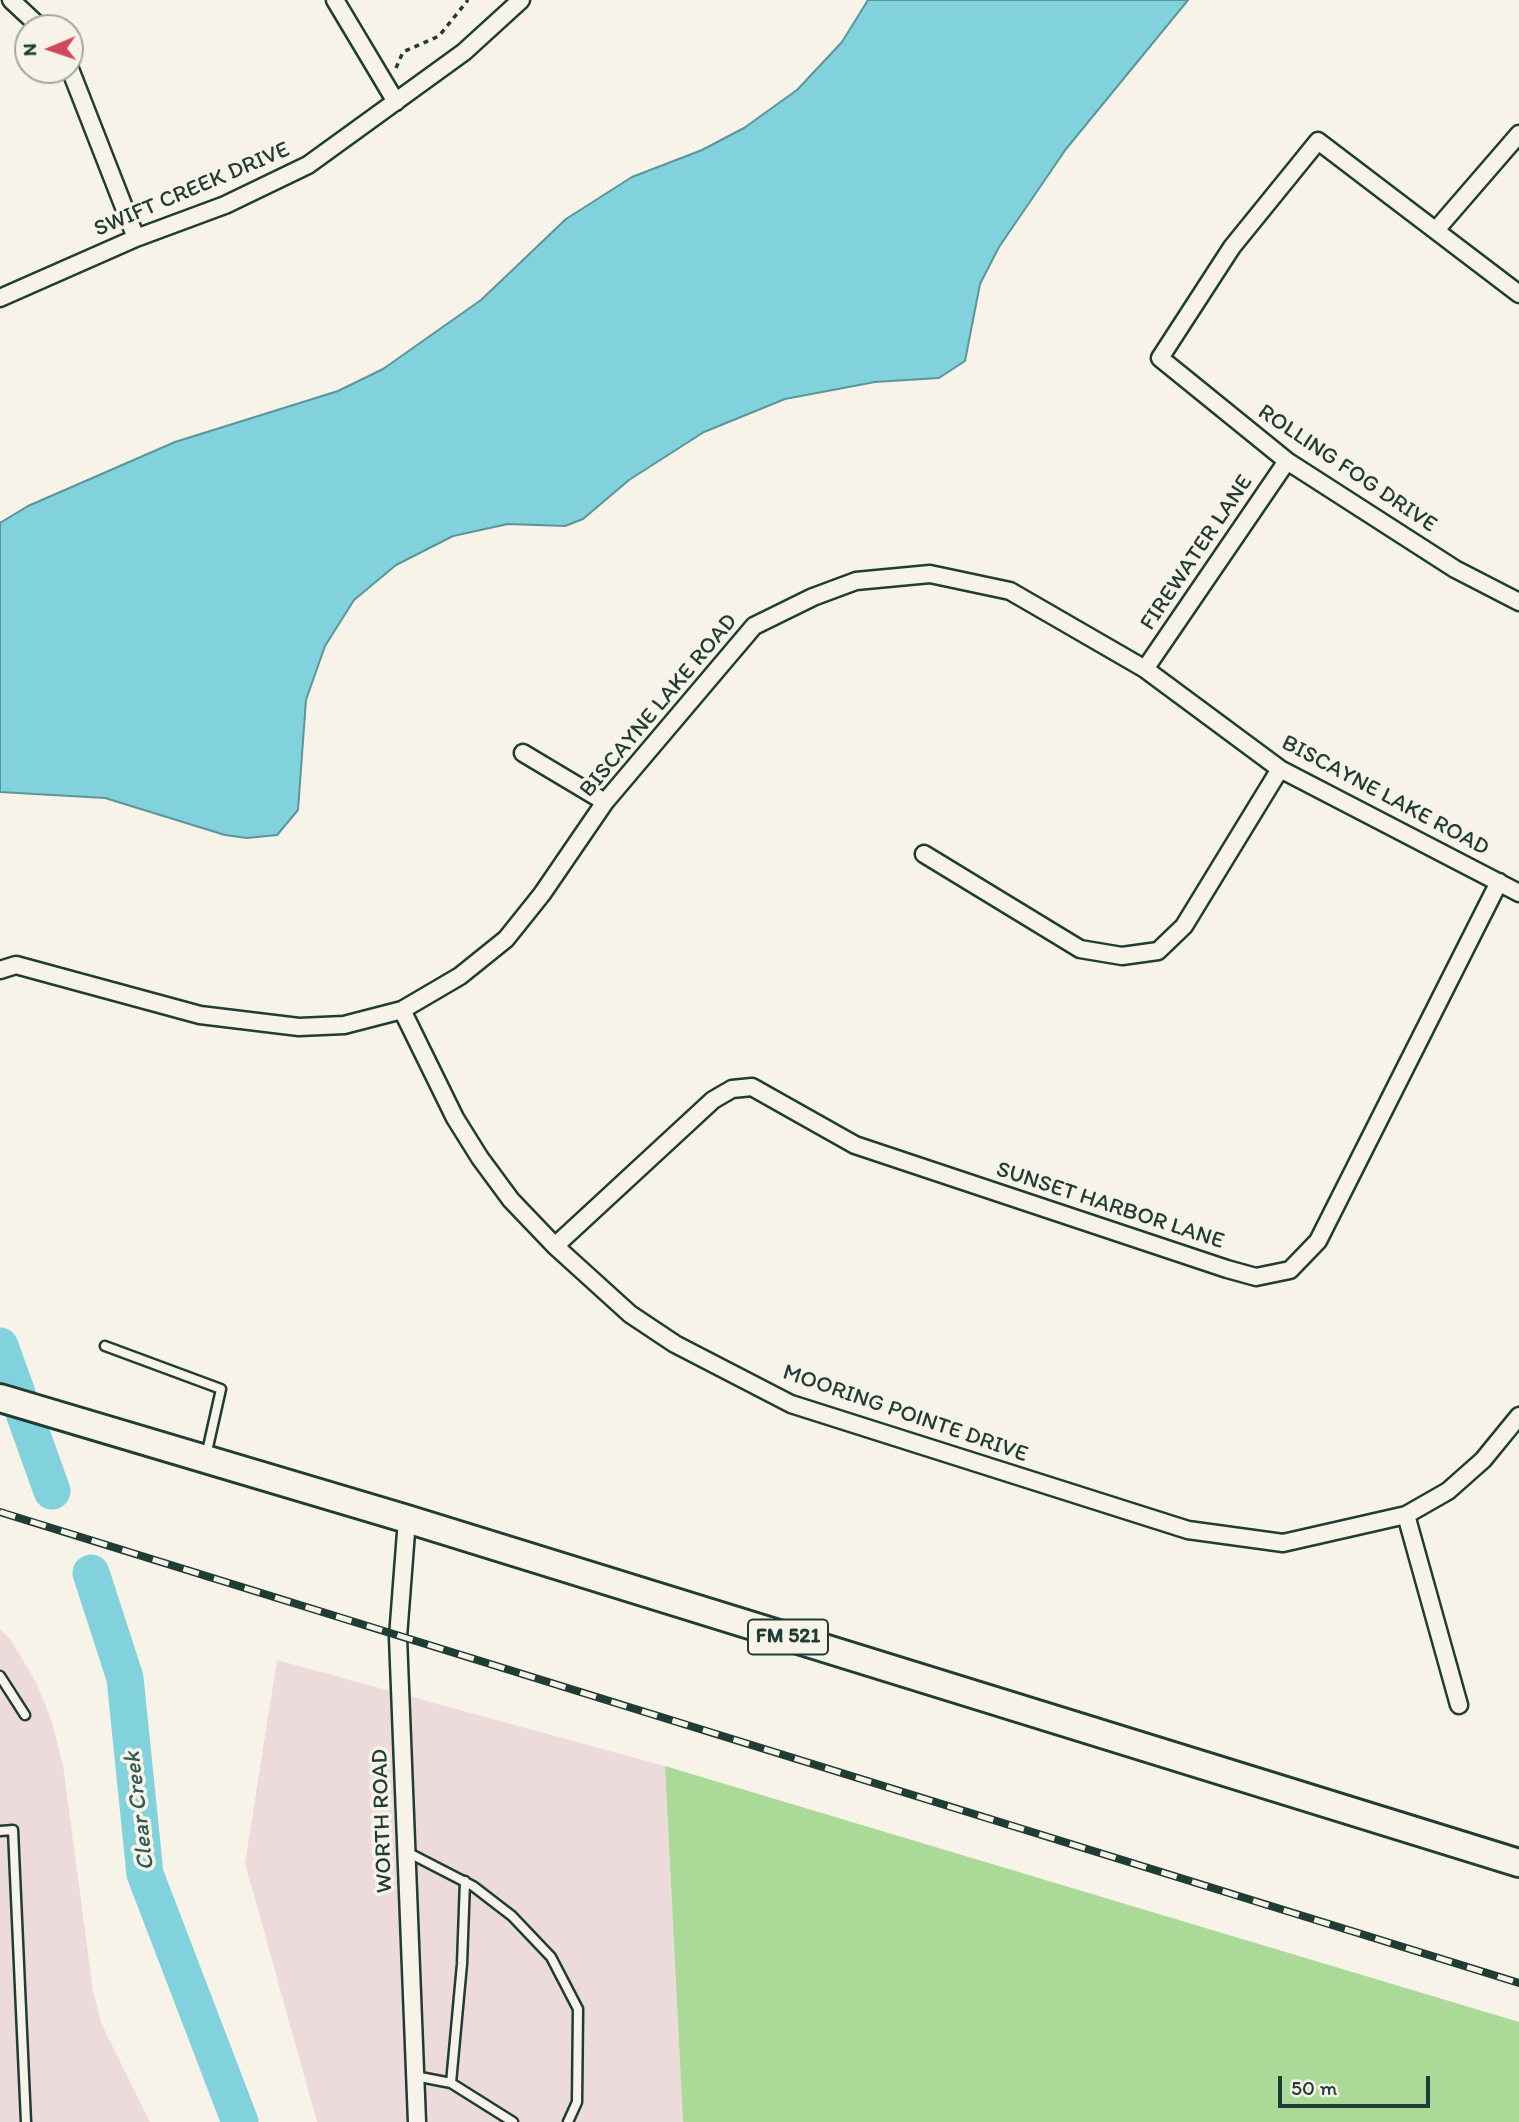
<!DOCTYPE html>
<style>
body{margin:0}
#map{position:relative;width:1519px;height:2122px;overflow:hidden;background:#f7f3e8;font-family:Itim,sans-serif}
canvas{display:block}
.north{position:absolute;left:14px;top:14px;width:70px;height:70px;box-sizing:border-box;background:#f7f3e8;border:2px solid #a1aaa0;border-radius:50%;rotate:268deg;font-size:19px;font-weight:700;line-height:28px;text-align:center;color:#1f3d34}
.north::after{content:'';display:block;margin:auto;width:24px;height:32px;background:#d1495b;clip-path:polygon(50% 0,100% 100%,50% 72%,0 100%)}
.scale{position:absolute;left:1278px;top:2076px;width:152px;height:32px;box-sizing:border-box;border:4px solid #1f3d34;border-top:0;padding-left:9px;font-size:21px;line-height:24px;white-space:nowrap;color:#1f3d34;-webkit-text-stroke:5px #f7f3e8;paint-order:stroke}
</style>
<div id="map">
<canvas width="1519" height="2122"></canvas>
<div class="north">N</div>
<div class="scale">50 m</div>
</div>
<script>
const context = document.querySelector('canvas').getContext('2d');
context.lineJoin = 'round';
function paint(path, color) {
  context.fillStyle = color;
  context.fill(path, 'evenodd');
}
function shape(rows) {
  const path = new Path2D();
  for (const r of rows) {
    path.moveTo(r[0], r[1]);
    for (let i = 2; i < r.length; i += 2) path.lineTo(r[i], r[i + 1]);
  }
  return path;
}
function strokePath(path, color, width, dash) {
  context.strokeStyle = color;
  context.lineWidth = width;
  context.lineCap = dash ? 'butt' : 'round';
  context.setLineDash(dash || []);
  context.stroke(path);
}
function label(font, color, halo, rows, align = 'center') {
  context.font = font + ' Itim,sans-serif';
  context.lineWidth = 7;
  context.setLineDash([]);
  context.textBaseline = 'middle';
  context.strokeStyle = halo;
  context.fillStyle = color;
  for (const [text, x, y, turn = 0] of rows) {
    context.save();
    context.translate(x, y);
    context.rotate((+turn || 0) * Math.PI / 180);
    context.textAlign = isNaN(turn) ? turn : align;
    if (halo) context.strokeText(text, 0, 0);
    context.fillText(text, 0, 0);
    context.restore();
  }
}
paint(shape([
 [0,1629,11,1640,37,1684,52,1722,63,1765,93,1991,102,2025,150,2122,0,2122],
 [277,1660,665,1766,683,2122,317,2122,245,1863]
]), '#eddbdc');
paint(shape([
 [665,1766,1519,2022,1519,2122,683,2122]
]), '#abd998');
const water = shape([
 [868,0,1188,0,1066,149,999,247,980,284,965,361,939,378,875,382,785,399,704,432,629,480,583,519,565,526,508,524,453,536,396,565,354,600,325,646,306,700,298,810,277,835,247,838,225,835,105,798,0,792,0,523,28,506,175,442,338,391,383,369,481,300,566,219,632,177,702,150,744,128,797,90,842,42,868,0]
]);
paint(water, '#81d2dc');
strokePath(water, '#5a9699', 2);
strokePath(shape([
 [0,1346,52,1491],
 [91,1573,125,1678,145,1874,240,2122]
]), '#81d2dc', 37);
const service = shape([
 [105,1346,221,1389,206,1456],
 [0,1676,25,1715],
 [0,1831,13,1830,26,2122],
 [407,1852,473,1886,512,1916,551,1957,578,2009,577,2102,568,2122],
 [415,2076,451,2083,513,2122],
 [451,2083,462,1964,465,1881]
]);
const minor = shape([
 [11,0,41,28],
 [335,0,396,102],
 [70,69,136,238],
 [1436,230,1519,134],
 [1519,294,1318,141,1232,247,1160,358,1287,461,1455,569,1519,602],
 [0,298,136,238,225,205,308,165,464,52,521,0],
 [1145,669,1287,461],
 [523,753,605,802],
 [924,854,1080,949,1122,956,1158,951,1184,926,1280,769],
 [0,970,16,965,200,1015,299,1027,344,1025,402,1010,460,976,506,939,542,894,605,802,754,626,813,597,856,581,930,574,1010,591,1145,669,1280,769,1519,893],
 [402,1010,455,1118,480,1158,511,1200,555,1246,630,1314,675,1344,791,1404,1188,1530,1283,1543,1406,1515,1448,1491,1483,1460,1519,1416],
 [555,1246,713,1100,732,1089,752,1087,855,1145,1227,1269,1256,1277,1290,1270,1318,1241,1499,882],
 [1406,1515,1459,1705],
 [407,1519,398,1637,417,2122]
]);
const primary = shape([
 [0,1398,407,1519,1519,1863]
]);
strokePath(service, '#1f3d34', 13);
strokePath(minor, '#1f3d34', 21);
strokePath(primary, '#1f3d34', 32);
strokePath(shape([
 [396,68,403,52,439,36,468,0]
]), '#1f3d34', 3.5, [5, 5]);
strokePath(service, '#f7f3e8', 8);
strokePath(minor, '#f7f3e8', 16);
strokePath(primary, '#f7f3e8', 26);
const rail = shape([
 [0,1512,1519,1983]
]);
strokePath(rail, '#1f3d34', 8);
strokePath(rail, '#f7f3e8', 5, [16]);
for (const [x, y, w] of [
 [788,1637,80]
]) {
  const box = new Path2D();
  box.roundRect(x - w / 2, y - 17.5, w, 35, 5);
  context.fillStyle = '#f7f3e8';
  context.fill(box);
  strokePath(box, '#1f3d34', 2);
}
label('bold 21px', '#1f3d34', null, [
 ["FM 521",788,1637]
]);
label('23px', '#1f3d34', '#f7f3e8', [
 ["SWIFT CREEK DRIVE",192,190,-23],
 ["ROLLING FOG DRIVE",1347,469,34],
 ["FIREWATER LANE",1197,553,-56],
 ["BISCAYNE LAKE ROAD",659,706,-50],
 ["BISCAYNE LAKE ROAD",1385,796,28],
 ["SUNSET HARBOR LANE",1110,1206,18],
 ["MOORING POINTE DRIVE",905,1414,19],
 ["WORTH ROAD",383,1821,-92]
]);
label('italic 24px', '#335b56', '#f7f3e8', [
 ["Clear Creek",140,1811,-97]
]);
</script>
